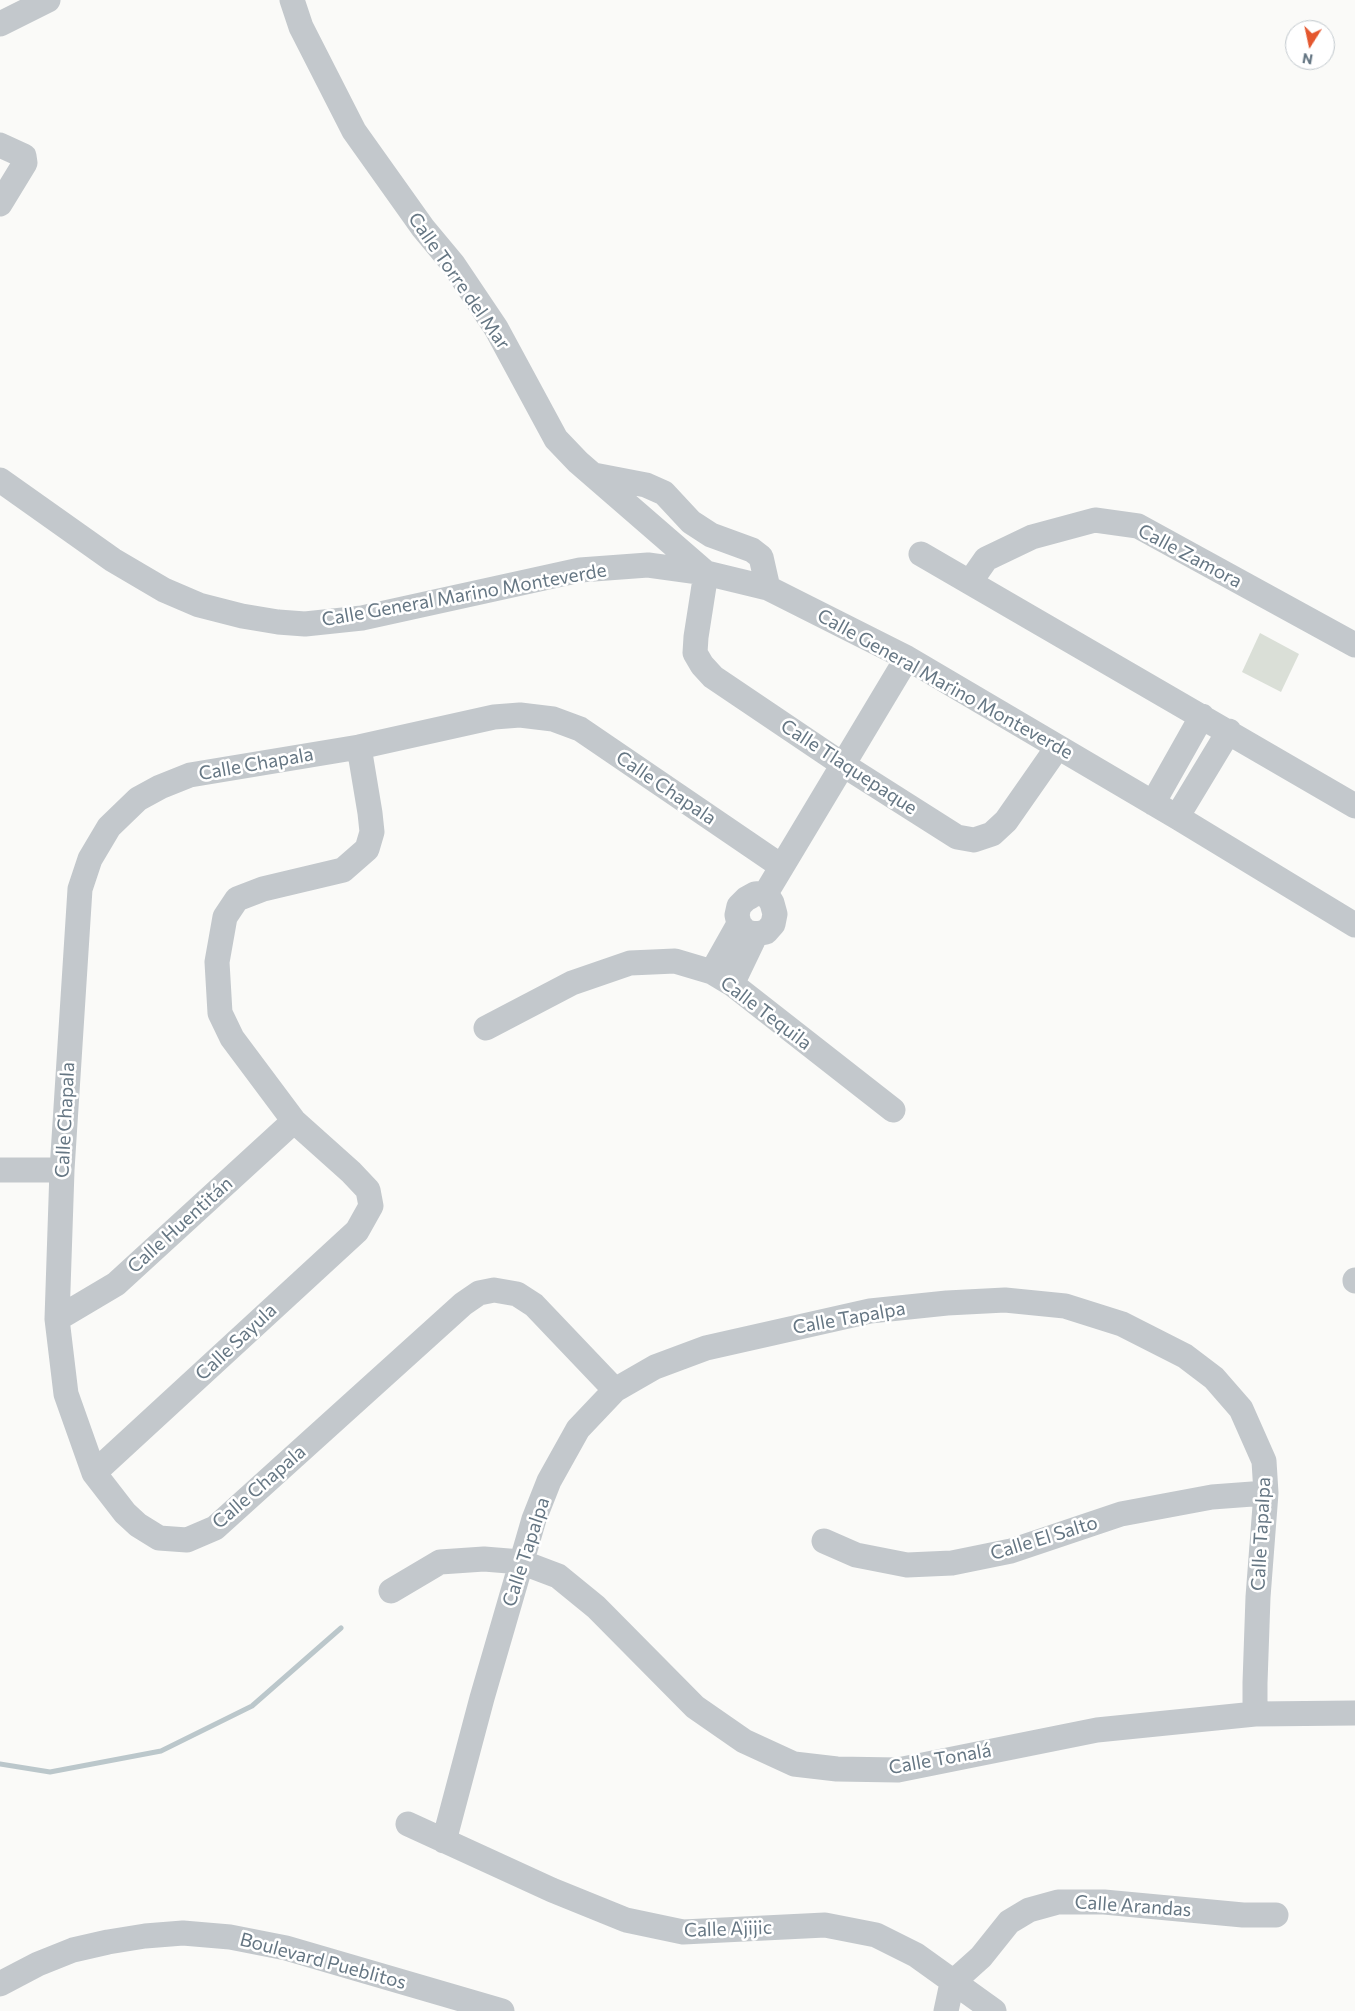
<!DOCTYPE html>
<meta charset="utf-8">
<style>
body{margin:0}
#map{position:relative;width:1355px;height:2011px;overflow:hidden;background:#fafaf8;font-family:Commissioner,sans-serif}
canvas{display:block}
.north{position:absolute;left:1285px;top:20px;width:50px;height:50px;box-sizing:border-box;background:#fff;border:1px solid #c1c8cd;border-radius:50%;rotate:190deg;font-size:14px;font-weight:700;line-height:20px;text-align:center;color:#657683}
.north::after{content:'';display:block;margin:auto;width:18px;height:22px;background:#e4572e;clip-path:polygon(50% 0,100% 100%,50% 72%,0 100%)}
</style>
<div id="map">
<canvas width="1355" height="2011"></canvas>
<div class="north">N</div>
</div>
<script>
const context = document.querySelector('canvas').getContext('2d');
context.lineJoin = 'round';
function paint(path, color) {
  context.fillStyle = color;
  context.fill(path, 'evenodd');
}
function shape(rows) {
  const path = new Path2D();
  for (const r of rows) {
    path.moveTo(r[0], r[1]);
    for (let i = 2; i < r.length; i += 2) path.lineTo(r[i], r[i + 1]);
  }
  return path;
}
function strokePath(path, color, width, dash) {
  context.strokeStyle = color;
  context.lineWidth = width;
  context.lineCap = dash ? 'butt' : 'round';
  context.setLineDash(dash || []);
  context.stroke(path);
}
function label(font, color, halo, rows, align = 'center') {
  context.font = font + ' Commissioner,sans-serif';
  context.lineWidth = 5;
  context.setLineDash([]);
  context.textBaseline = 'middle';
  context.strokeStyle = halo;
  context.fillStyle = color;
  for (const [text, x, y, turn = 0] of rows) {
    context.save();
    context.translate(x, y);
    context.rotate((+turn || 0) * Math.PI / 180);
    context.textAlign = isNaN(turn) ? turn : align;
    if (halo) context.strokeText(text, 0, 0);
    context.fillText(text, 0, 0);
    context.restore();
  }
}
paint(shape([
 [1260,633,1299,654,1281,692,1242,672]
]), '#dadfd7');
strokePath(shape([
 [0,1764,50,1772,161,1751,252,1706,341,1628]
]), '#bbc7cb', 5);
strokePath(shape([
 [292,0,301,27,354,131,423,228,453,264,496,328,556,439,578,462,706,573,696,637,695,653,702,665,713,677,842,764,957,837,974,840,992,834,1006,821,1057,748],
 [0,24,48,0],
 [0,145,24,156,25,163,0,204],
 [594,475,646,485,664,493,691,522,711,535,752,550,761,557,768,588],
 [0,480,113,560,164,590,199,605,242,616,278,622,305,624,362,618,580,570,648,565,706,573,768,588,907,658,1177,817,1355,925],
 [921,554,1355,806],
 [970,582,986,559,1032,537,1095,520,1138,526,1355,645],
 [1153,803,1202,716],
 [1177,817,1229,731],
 [766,893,907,658],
 [766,893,772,903,775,914,773,924,766,932,756,934,746,932,739,924,737,915,739,906,746,899,755,894,766,893],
 [712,972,739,924],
 [732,984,756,934],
 [486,1028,572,983,630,963,675,961,712,972,732,984,893,1110],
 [0,1170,62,1170],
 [1355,1280,1355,1281],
 [57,1319,116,1284,294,1121],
 [615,1390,534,1305,517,1294,494,1290,479,1293,463,1304,215,1528,187,1540,159,1538,138,1525,125,1513,94,1473,66,1394,57,1319,62,1170,80,889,90,859,109,827,138,799,160,787,190,775,359,747,494,717,520,715,553,719,580,729,781,866],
 [94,1473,357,1231,371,1206,368,1190,351,1172,294,1121,232,1038,220,1013,217,962,225,917,237,899,263,889,343,870,367,849,372,832,370,813,359,747],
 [824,1541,856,1555,907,1565,952,1563,1011,1551,1121,1514,1212,1497,1266,1493],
 [391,1591,440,1562,484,1559,521,1562,558,1576,596,1607,695,1707,744,1741,794,1764,837,1769,898,1770,1097,1730,1255,1714,1355,1713],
 [408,1824,552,1890,626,1920,683,1932,825,1925,876,1935,916,1955,994,2011],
 [444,1841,482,1698,534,1519,549,1481,578,1429,615,1390,655,1367,706,1348,870,1311,947,1303,1005,1300,1065,1306,1122,1324,1185,1356,1214,1378,1241,1409,1264,1461,1266,1493,1258,1597,1255,1683,1255,1714],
 [0,1984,38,1964,73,1950,108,1942,145,1936,183,1933,230,1937,286,1948,502,2011],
 [946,2011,952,1983,981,1957,1009,1922,1029,1910,1058,1902,1104,1902,1243,1915,1276,1915]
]), '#c3c8cc', 25);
label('19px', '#657683', '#fff', [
 ["Calle Torre del Mar",459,281,55],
 ["Calle Zamora",1190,556,28],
 ["Calle General Marino Monteverde",464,595,-10],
 ["Calle General Marino Monteverde",945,684,29],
 ["Calle Chapala",256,764,-10],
 ["Calle Tlaquepaque",849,767,33],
 ["Calle Chapala",666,788,34],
 ["Calle Tequila",766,1013,37],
 ["Calle Chapala",65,1120,-87],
 ["Calle Huentitán",180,1225,-42],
 ["Calle Tapalpa",849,1318,-10],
 ["Calle Sayula",236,1342,-43],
 ["Calle Chapala",259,1487,-41],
 ["Calle Tapalpa",1261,1534,-87],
 ["Calle El Salto",1044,1538,-17],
 ["Calle Tapalpa",526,1552,-72],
 ["Calle Tonalá",940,1759,-10],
 ["Calle Arandas",1133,1906,4],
 ["Calle Ajijic",728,1929,-2],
 ["Boulevard Pueblitos",323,1961,15]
]);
</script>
